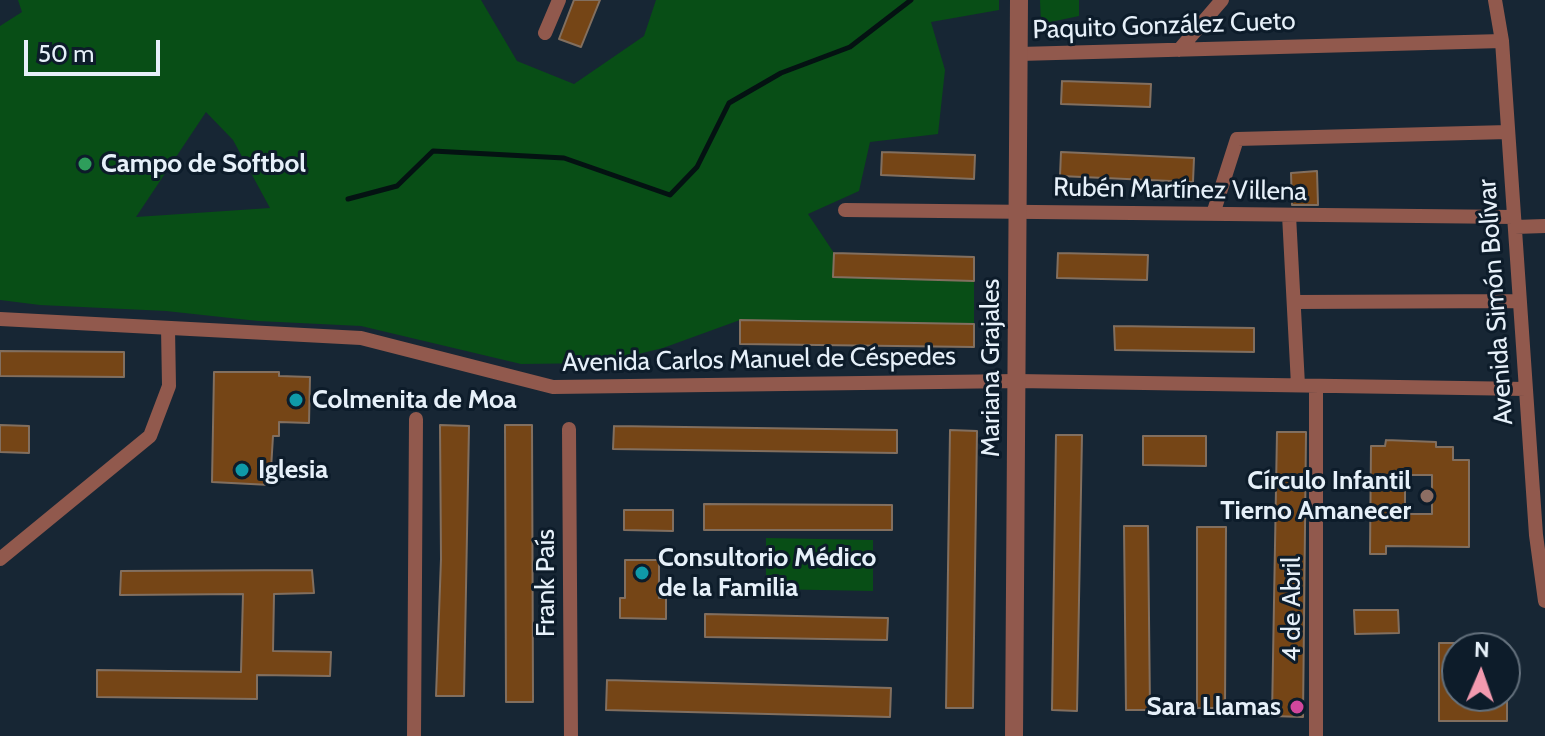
<!DOCTYPE html>
<meta charset="utf-8">
<style>
body{margin:0}
#map{position:relative;width:1545px;height:736px;overflow:hidden;background:#172634;font-family:Cabin,sans-serif}
canvas{display:block}
.north{position:absolute;left:1441px;top:632px;width:80px;height:80px;box-sizing:border-box;background:#0d1c2a;border:2px solid #64717d;border-radius:50%;rotate:2deg;font-size:22px;font-weight:700;line-height:32px;text-align:center;color:#e6f0f9}
.north::after{content:'';display:block;margin:auto;width:28px;height:36px;background:#f29aaf;clip-path:polygon(50% 0,100% 100%,50% 72%,0 100%)}
.scale{position:absolute;left:24px;top:40px;width:136px;height:36px;box-sizing:border-box;border:4px solid #e6f0f9;border-top:0;padding-left:10px;font-size:24px;line-height:28px;white-space:nowrap;color:#e6f0f9;-webkit-text-stroke:6px #0d1c2a;paint-order:stroke}
</style>
<div id="map">
<canvas width="1545" height="736"></canvas>
<div class="north">N</div>
<div class="scale">50 m</div>
</div>
<script>
const context = document.querySelector('canvas').getContext('2d');
context.lineJoin = 'round';
function paint(path, color) {
  context.fillStyle = color;
  context.fill(path, 'evenodd');
}
function shape(rows) {
  const path = new Path2D();
  for (const r of rows) {
    path.moveTo(r[0], r[1]);
    for (let i = 2; i < r.length; i += 2) path.lineTo(r[i], r[i + 1]);
  }
  return path;
}
function strokePath(path, color, width, dash) {
  context.strokeStyle = color;
  context.lineWidth = width;
  context.lineCap = dash ? 'butt' : 'round';
  context.setLineDash(dash || []);
  context.stroke(path);
}
function label(font, color, halo, rows, align = 'center') {
  context.font = font + ' Cabin,sans-serif';
  context.lineWidth = 6;
  context.setLineDash([]);
  context.textBaseline = 'middle';
  context.strokeStyle = halo;
  context.fillStyle = color;
  for (const [text, x, y, turn = 0] of rows) {
    context.save();
    context.translate(x, y);
    context.rotate((+turn || 0) * Math.PI / 180);
    context.textAlign = isNaN(turn) ? turn : align;
    if (halo) context.strokeText(text, 0, 0);
    context.fillText(text, 0, 0);
    context.restore();
  }
}
paint(shape([
 [18,0,481,0,517,61,574,84,644,36,656,0,999,0,999,10,931,22,945,70,938,134,870,142,859,191,808,214,834,253,833,277,974,281,974,324,740,320,663,348,601,363,521,364,361,326,258,321,166,311,40,305,0,300,0,26,22,12],
 [206,112,233,140,270,208,136,217],
 [1040,0,1079,0,1079,16,1041,24],
 [766,538,873,540,873,591,766,589]
]), '#084e16');
strokePath(shape([
 [348,199,397,186,433,151,564,158,670,195,697,167,729,103,781,73,850,47,911,0]
]), '#041212', 5);
const building = shape([
 [574,0,600,0,581,47,559,39,574,0],
 [1062,81,1151,84,1150,107,1061,104,1062,81],
 [882,152,975,155,974,179,881,175,882,152],
 [1061,152,1194,158,1193,182,1060,176,1061,152],
 [1317,171,1318,205,1292,205,1291,173,1317,171],
 [834,253,974,257,974,281,833,277,834,253],
 [1058,253,1148,255,1147,280,1057,278,1058,253],
 [740,320,974,324,974,347,740,344,740,320],
 [1114,326,1254,328,1254,352,1115,350,1114,326],
 [0,351,124,352,124,377,0,376,0,351],
 [214,372,279,372,279,376,310,377,309,423,279,422,279,436,273,436,270,485,212,482,214,372],
 [0,425,29,426,29,453,0,452,0,425],
 [440,425,469,426,464,696,436,696,441,559,440,425],
 [505,425,532,425,533,702,506,702,505,425],
 [614,426,897,430,897,453,613,449,614,426],
 [950,430,977,431,973,708,946,708,950,430],
 [1277,432,1306,432,1303,717,1272,716,1277,432],
 [1056,435,1082,435,1077,711,1052,710,1056,435],
 [1143,436,1206,436,1206,466,1143,465,1143,436],
 [1386,440,1436,442,1436,447,1453,447,1453,460,1469,460,1469,547,1386,546,1386,554,1370,554,1371,446,1385,446,1386,440],
 [1405,475,1432,475,1432,514,1405,514,1405,475],
 [704,504,892,505,892,530,704,530,704,504],
 [624,510,673,510,673,531,624,530,624,510],
 [1124,526,1148,526,1150,710,1126,710,1124,526],
 [1197,527,1226,527,1225,708,1197,708,1197,527],
 [625,560,659,560,659,598,666,598,666,619,620,618,620,598,625,598,625,560],
 [312,570,314,593,274,594,273,651,331,652,330,676,257,675,257,699,97,697,97,670,241,672,243,594,120,595,121,571,312,570],
 [1354,610,1398,610,1399,633,1355,634,1354,610],
 [705,614,888,618,887,640,705,637,705,614],
 [1439,643,1457,643,1457,696,1507,696,1507,721,1439,721,1439,643],
 [607,680,891,688,890,717,606,710,607,680]
]);
paint(building, '#754516');
strokePath(building, '#826f5f', 2);
strokePath(shape([
 [1495,0,1502,41,1536,535,1545,601],
 [545,33,559,0],
 [1179,50,1222,0],
 [1019,54,1502,41],
 [845,210,1514,217],
 [1213,214,1237,139,1508,132],
 [1289,215,1298,385],
 [1515,227,1545,226],
 [1294,302,1520,301],
 [0,319,361,338,553,387,1017,381,1526,389],
 [569,429,571,736],
 [0,559,150,436,169,386,168,328],
 [414,736,416,419],
 [1316,736,1316,386]
]), '#91594d', 14);
strokePath(shape([
 [1014,736,1019,0]
]), '#91594d', 18);
for (const [x, y, r, color] of [
 [85,164,8,"#2e9e5b"],
 [296,400,8,"#0f9aa8"],
 [242,470,8,"#0f9aa8"],
 [1427,496,8,"#8d6e63"],
 [642,573,8,"#0f9aa8"],
 [1297,707,8,"#d1479c"]
]) {
  const dot = new Path2D();
  dot.arc(x, y, r, 0, 2 * Math.PI);
  context.fillStyle = color;
  context.fill(dot);
  strokePath(dot, '#0d1c2a', 3);
}
label('26px', '#e6f0f9', '#0d1c2a', [
 ["Paquito González Cueto",1164,26,-2],
 ["Rubén Martínez Villena",1180,190,1],
 ["Avenida Simón Bolívar",1496,302,-94],
 ["Avenida Carlos Manuel de Céspedes",759,360,-1],
 ["Mariana Grajales",991,368,-90],
 ["Frank País",546,583,-90],
 ["4 de Abril",1292,609,-90]
]);
label('bold 26px', '#e6f0f9', '#0d1c2a', [
 ["Campo de Softbol",101,164],
 ["Colmenita de Moa",312,400],
 ["Iglesia",258,470],
 ["Círculo Infantil",1411,481,"right"],
 ["Tierno Amanecer",1411,511,"right"],
 ["Consultorio Médico",658,558],
 ["de la Familia",658,588],
 ["Sara Llamas",1281,707,"right"]
], 'left');
</script>
